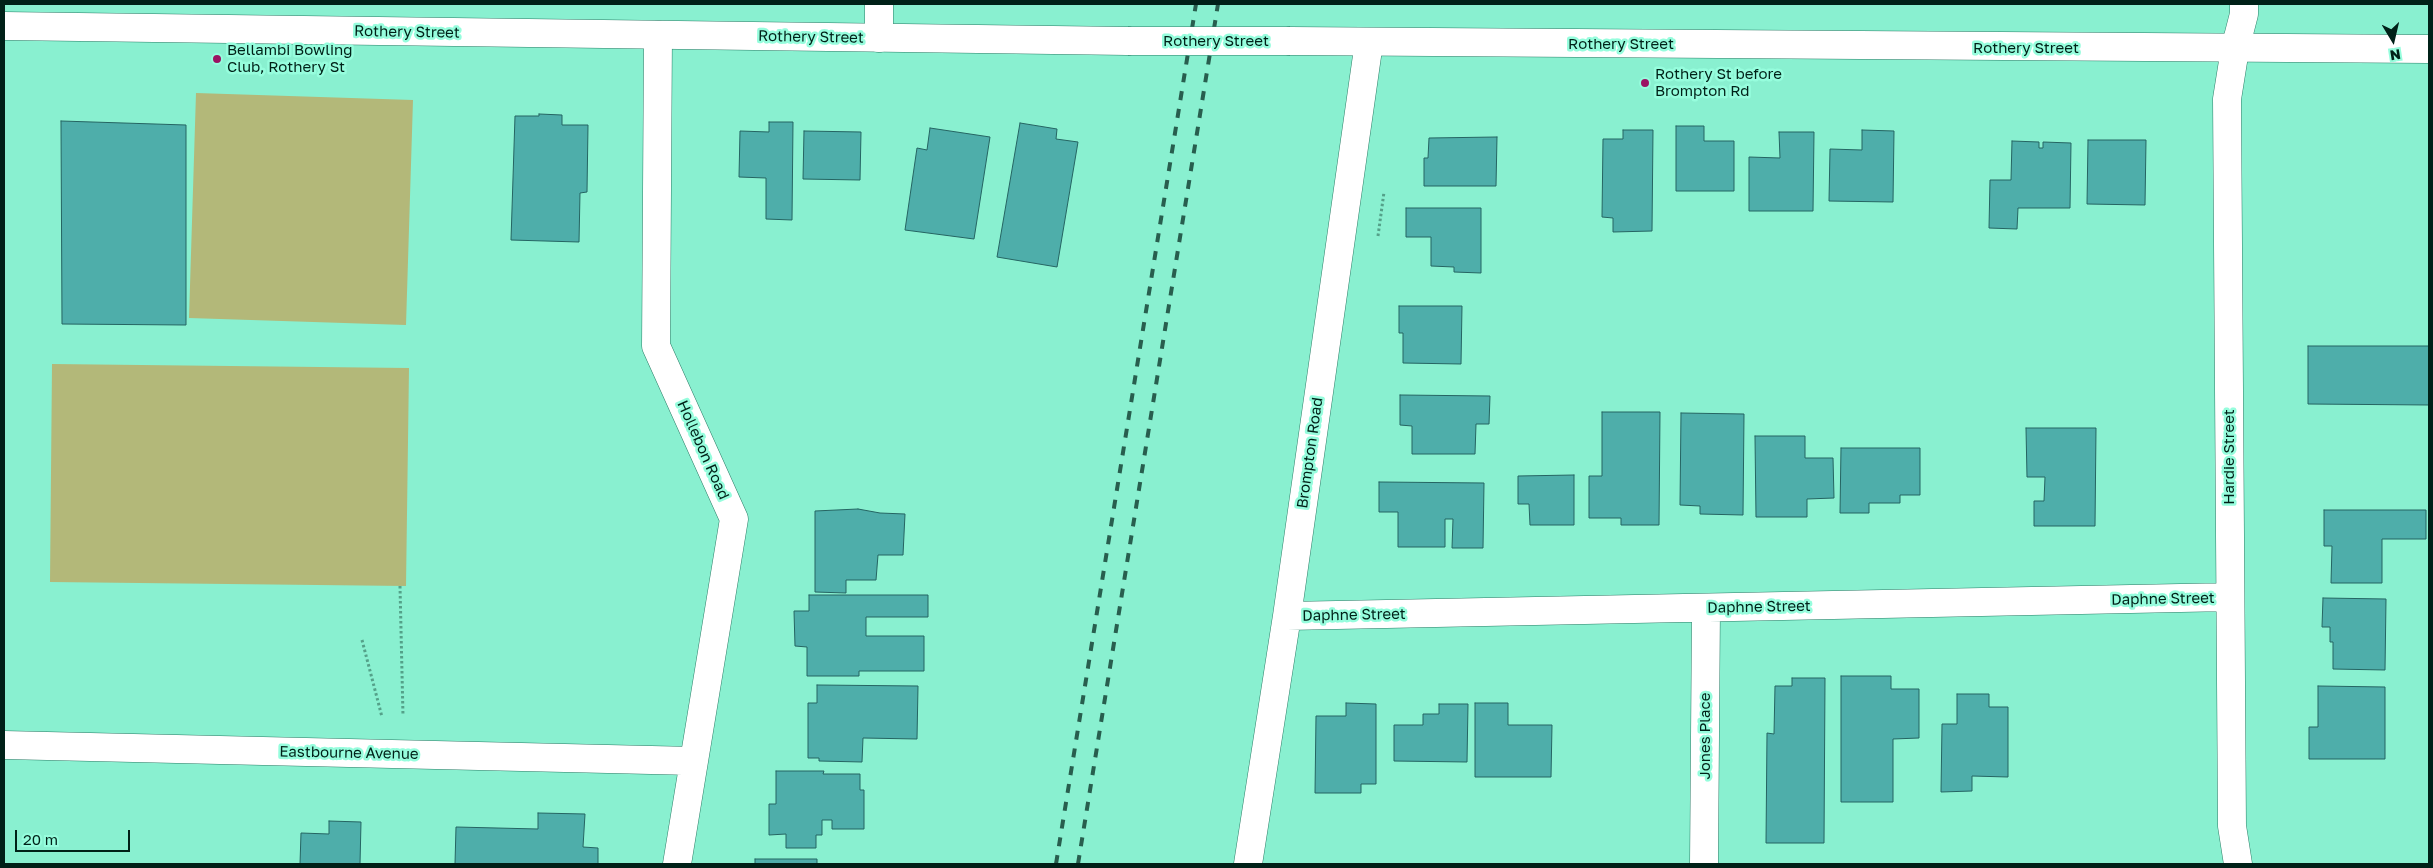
<!DOCTYPE html>
<style>
body{margin:0}
#map{position:relative;width:2433px;height:868px;overflow:hidden;background:#89f0d0;font-family:"Golos Text",sans-serif}
canvas{display:block}
.frame{position:absolute;inset:0;border:5px solid #002118;pointer-events:none}
.north{position:absolute;left:2368px;top:15px;width:50px;height:50px;-webkit-text-stroke:4px #96fddd;paint-order:stroke;rotate:171deg;font-size:14px;font-weight:700;line-height:20px;text-align:center;color:#002118}
.north::after{content:'';display:block;margin:auto;width:18px;height:22px;background:#002118;clip-path:polygon(50% 0,100% 100%,50% 72%,0 100%)}
.scale{position:absolute;left:15px;top:830px;width:115px;height:22px;box-sizing:border-box;border:2px solid #002118;border-top:0;padding-left:6px;font-size:15px;line-height:18px;white-space:nowrap;color:#002118;-webkit-text-stroke:4px #96fddd;paint-order:stroke}
</style>
<div id="map">
<canvas width="2433" height="868"></canvas>
<div class="frame"></div>
<div class="north">N</div>
<div class="scale">20 m</div>
</div>
<script>
const context = document.querySelector('canvas').getContext('2d');
context.lineJoin = 'round';
function paint(path, color) {
  context.fillStyle = color;
  context.fill(path, 'evenodd');
}
function shape(rows) {
  const path = new Path2D();
  for (const r of rows) {
    path.moveTo(r[0], r[1]);
    for (let i = 2; i < r.length; i += 2) path.lineTo(r[i], r[i + 1]);
  }
  return path;
}
function strokePath(path, color, width, dash) {
  context.strokeStyle = color;
  context.lineWidth = width;
  context.lineCap = dash ? 'butt' : 'round';
  context.setLineDash(dash || []);
  context.stroke(path);
}
function label(font, color, halo, rows, align = 'center') {
  context.font = font + ' "Golos Text",sans-serif';
  context.lineWidth = 5;
  context.setLineDash([]);
  context.textBaseline = 'middle';
  context.strokeStyle = halo;
  context.fillStyle = color;
  for (const [text, x, y, turn = 0] of rows) {
    context.save();
    context.translate(x, y);
    context.rotate((+turn || 0) * Math.PI / 180);
    context.textAlign = isNaN(turn) ? turn : align;
    if (halo) context.strokeText(text, 0, 0);
    context.fillText(text, 0, 0);
    context.restore();
  }
}
paint(shape([
 [196,93,413,100,406,325,189,318],
 [52,364,409,368,406,586,50,582]
]), '#b3b879');
const building = shape([
 [539,114,562,115,562,125,588,125,587,192,580,193,579,242,511,240,515,116,539,116,539,114],
 [61,121,186,125,186,325,62,324,61,121],
 [769,122,793,122,792,220,766,219,766,178,739,177,740,131,769,132,769,122],
 [1020,123,1057,129,1056,139,1078,142,1057,267,997,257,1020,123],
 [1676,126,1704,126,1704,141,1734,141,1734,191,1676,191,1676,126],
 [930,128,990,137,974,239,905,230,917,148,927,150,930,128],
 [1623,130,1653,130,1652,231,1613,232,1613,218,1602,217,1603,139,1623,139,1623,130],
 [1862,130,1894,131,1893,202,1829,201,1830,149,1862,150,1862,130],
 [804,131,861,132,860,180,803,179,804,131],
 [1779,132,1814,132,1813,211,1749,211,1749,157,1780,158,1779,132],
 [1497,137,1496,186,1424,186,1424,158,1428,158,1429,138,1497,137],
 [2088,140,2146,140,2145,205,2087,204,2088,140],
 [2012,141,2039,142,2039,148,2043,148,2043,142,2071,143,2070,208,2018,208,2017,229,1989,228,1990,180,2011,180,2012,141],
 [1406,208,1481,208,1481,273,1454,272,1454,267,1431,266,1431,237,1406,237,1406,208],
 [1399,306,1462,306,1461,364,1403,363,1403,333,1399,333,1399,306],
 [2308,346,2429,346,2429,405,2308,404,2308,346],
 [1400,395,1490,396,1489,424,1476,424,1475,454,1412,454,1412,426,1400,425,1400,395],
 [1602,412,1660,412,1659,525,1621,525,1621,518,1589,518,1589,476,1602,476,1602,412],
 [1681,413,1744,414,1743,515,1700,514,1700,506,1680,505,1681,413],
 [2026,428,2096,428,2095,526,2034,526,2034,501,2044,501,2045,477,2027,477,2026,428],
 [1755,436,1805,436,1805,458,1833,458,1834,498,1807,499,1807,517,1756,517,1755,436],
 [1841,448,1920,448,1920,495,1900,495,1900,503,1869,503,1869,513,1840,513,1841,448],
 [1574,475,1574,525,1530,525,1529,504,1518,504,1518,476,1574,475],
 [1379,482,1484,483,1483,548,1452,548,1453,519,1445,519,1445,547,1398,547,1398,512,1379,512,1379,482],
 [858,509,880,513,905,514,903,555,878,555,876,580,846,580,846,593,815,592,815,511,858,509],
 [2324,510,2426,510,2426,539,2382,539,2382,583,2331,583,2332,546,2324,546,2324,510],
 [809,595,928,595,928,617,866,617,866,636,924,636,924,671,859,671,859,676,807,676,807,647,795,646,794,611,809,611,809,595],
 [2323,598,2386,599,2385,670,2333,669,2333,642,2330,642,2330,627,2322,627,2323,598],
 [1841,676,1891,676,1891,689,1919,689,1919,738,1893,739,1893,802,1841,802,1841,676],
 [1792,678,1825,678,1824,843,1766,843,1767,733,1774,734,1775,686,1792,686,1792,678],
 [817,685,918,686,917,739,863,738,862,762,819,761,819,758,808,758,808,703,817,703,817,685],
 [2318,686,2385,687,2385,759,2309,759,2309,727,2318,727,2318,686],
 [1957,694,1989,694,1989,707,2008,707,2008,777,1972,776,1972,791,1941,792,1942,724,1957,724,1957,694],
 [1346,703,1376,704,1376,784,1361,784,1361,793,1315,793,1316,716,1346,716,1346,703],
 [1475,703,1508,703,1508,725,1552,725,1551,777,1475,777,1475,703],
 [1439,704,1468,704,1467,762,1394,761,1394,725,1423,725,1423,714,1439,714,1439,704],
 [776,771,824,771,823,774,860,774,860,790,864,790,864,829,832,829,832,820,822,820,822,835,816,835,816,848,786,848,786,834,769,835,769,804,776,804,776,771],
 [538,813,585,814,583,847,598,848,598,864,455,864,456,827,538,829,538,813],
 [329,821,361,822,360,864,300,864,301,833,329,834,329,821],
 [755,859,817,859,817,864,755,864,755,859]
]);
paint(building, '#4eaeaa');
strokePath(building, '#256462', 1);
const minor = shape([
 [658,35,656,346,734,519,677,864],
 [879,38,879,4],
 [1287,616,2230,597],
 [4,745,694,761],
 [1248,864,1287,616,1369,42],
 [1704,864,1706,608],
 [2238,864,2232,826,2227,99,2235,49,2244,14,2244,4]
]);
const secondary = shape([
 [4,26,1128,41],
 [1290,41,2429,49]
]);
strokePath(minor, '#2b7c66', 29);
strokePath(secondary, '#2b7c66', 29);
strokePath(shape([
 [1378,236,1384,192],
 [400,586,403,716],
 [362,640,382,717]
]), '#54a189', 3, [2.5, 2.5]);
strokePath(minor, '#fff', 28);
strokePath(secondary, '#fff', 28);
strokePath(shape([
 [1056,864,1196,4],
 [1078,864,1218,4]
]), '#285e4e', 4, [9, 9]);
const secondaryBridge = shape([
 [1128,41,1290,41]
]);
strokePath(secondaryBridge, '#2b7c66', 29, []);
strokePath(secondaryBridge, '#fff', 28);
for (const [x, y, r, color] of [
 [217,59,5,"#9b1263"],
 [1645,83,5,"#9b1263"]
]) {
  const dot = new Path2D();
  dot.arc(x, y, r, 0, 2 * Math.PI);
  context.fillStyle = color;
  context.fill(dot);
  strokePath(dot, '#96fddd', 2);
}
label('15px', '#002118', '#96fddd', [
 ["Rothery Street",407,32,1],
 ["Rothery Street",811,37,1],
 ["Rothery Street",1216,41],
 ["Rothery Street",1621,44],
 ["Rothery Street",2026,48],
 ["Hollebon Road",703,450,66],
 ["Brompton Road",1310,453,-82],
 ["Hardie Street",2229,457,-90],
 ["Daphne Street",2163,599,-1],
 ["Daphne Street",1759,607,-1],
 ["Daphne Street",1354,615,-1],
 ["Jones Place",1705,736,-90],
 ["Eastbourne Avenue",349,753,1]
]);
label('15px', '#002118', '#96fddd', [
 ["Bellambi Bowling",227,50],
 ["Club, Rothery St",227,67],
 ["Rothery St before",1655,74],
 ["Brompton Rd",1655,91]
], 'left');
</script>
